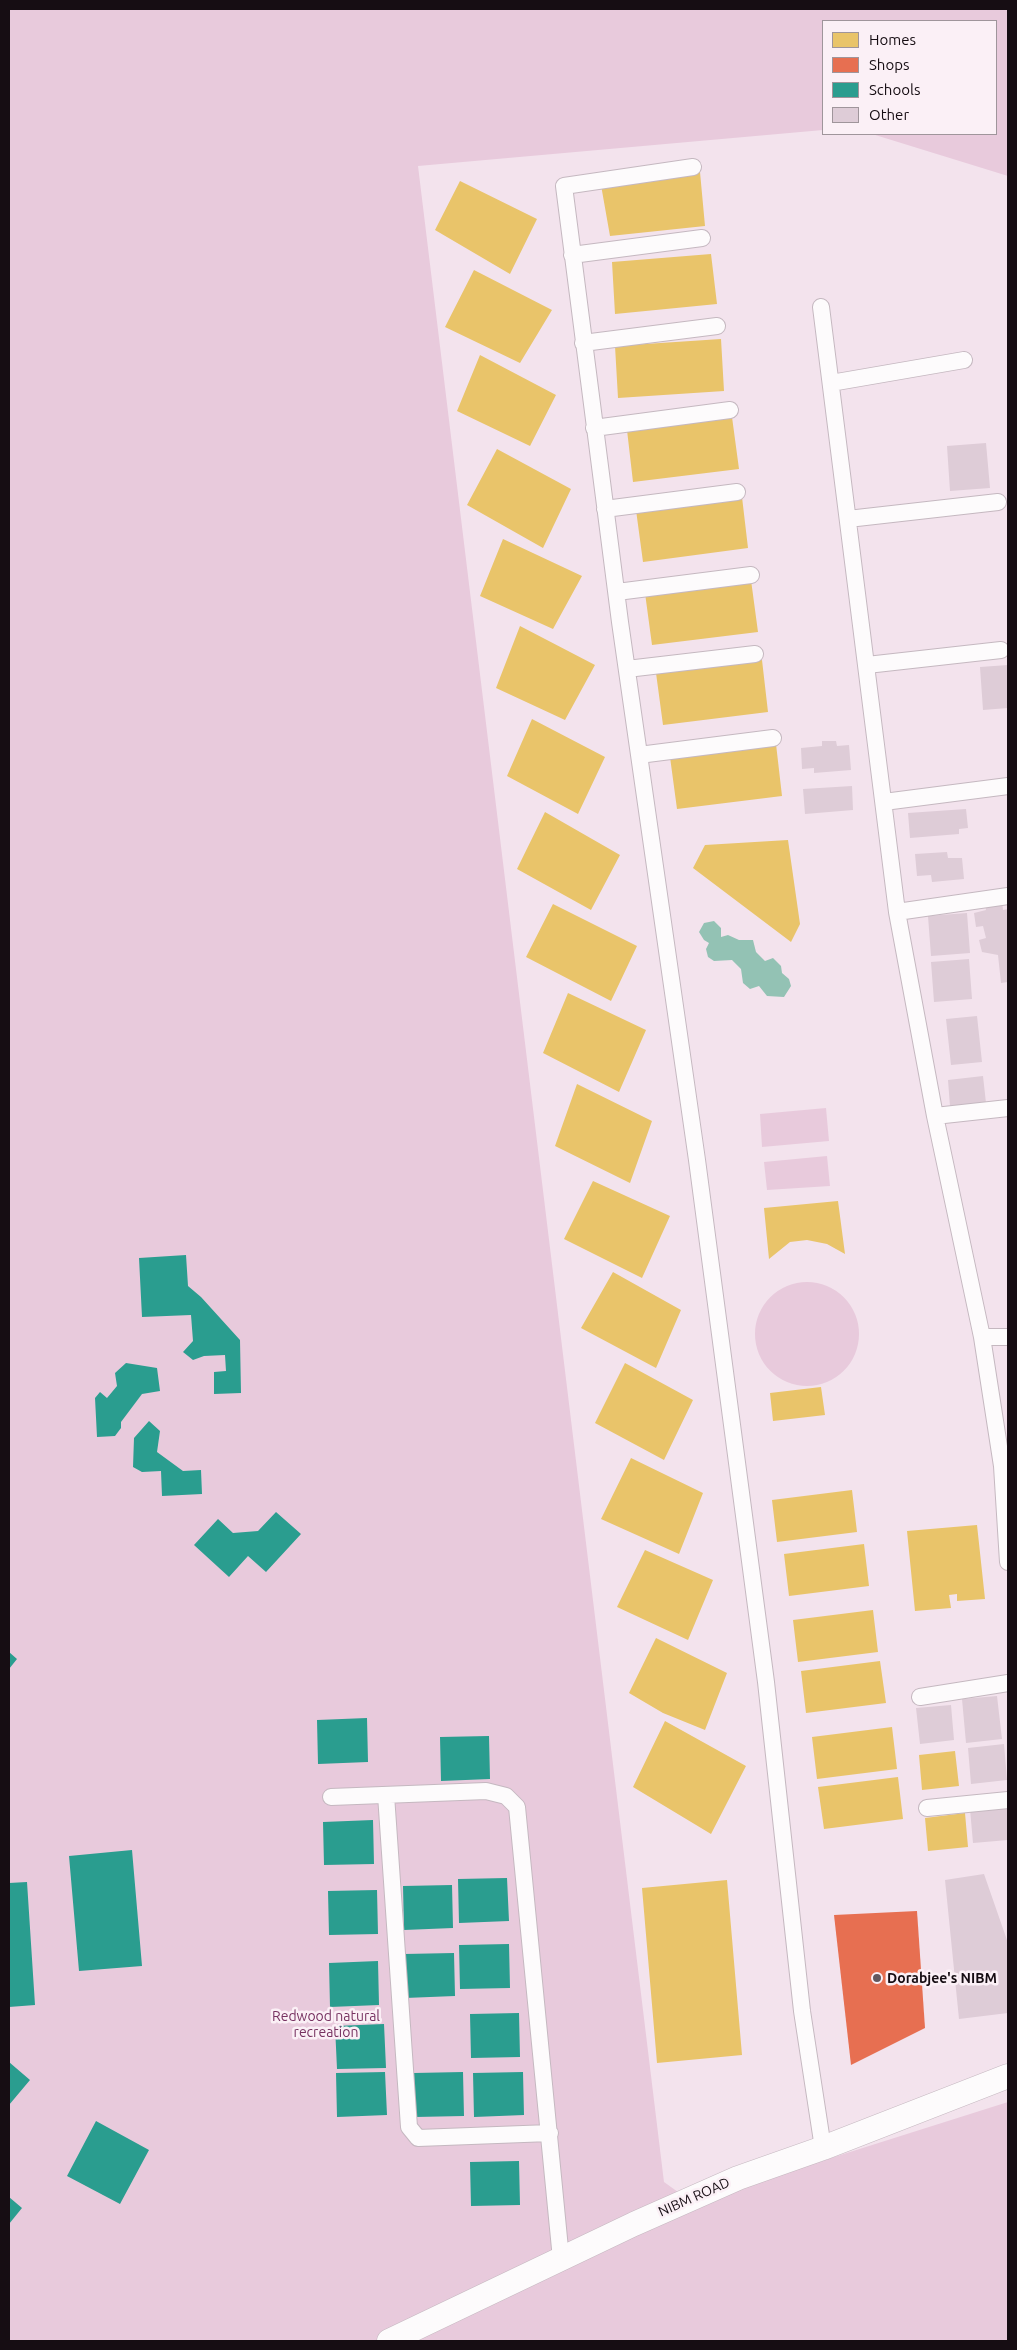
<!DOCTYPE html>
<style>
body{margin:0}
#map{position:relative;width:1017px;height:2350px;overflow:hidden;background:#f3e3ed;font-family:Ubuntu,sans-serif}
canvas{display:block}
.frame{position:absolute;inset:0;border:10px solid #160d13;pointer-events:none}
.legend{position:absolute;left:822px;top:20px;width:175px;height:115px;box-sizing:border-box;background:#fbf0f6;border:1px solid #9f959b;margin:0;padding:6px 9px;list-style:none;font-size:15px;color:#160d13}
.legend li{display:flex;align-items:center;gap:10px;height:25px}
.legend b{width:25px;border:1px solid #9f959b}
</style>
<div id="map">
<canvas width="1017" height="2350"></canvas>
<div class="frame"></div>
<ul class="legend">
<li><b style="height:14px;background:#e9c46a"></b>Homes</li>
<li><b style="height:14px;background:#e76f51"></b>Shops</li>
<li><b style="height:14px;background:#2a9d8f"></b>Schools</li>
<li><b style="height:14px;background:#deccd7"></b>Other</li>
</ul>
</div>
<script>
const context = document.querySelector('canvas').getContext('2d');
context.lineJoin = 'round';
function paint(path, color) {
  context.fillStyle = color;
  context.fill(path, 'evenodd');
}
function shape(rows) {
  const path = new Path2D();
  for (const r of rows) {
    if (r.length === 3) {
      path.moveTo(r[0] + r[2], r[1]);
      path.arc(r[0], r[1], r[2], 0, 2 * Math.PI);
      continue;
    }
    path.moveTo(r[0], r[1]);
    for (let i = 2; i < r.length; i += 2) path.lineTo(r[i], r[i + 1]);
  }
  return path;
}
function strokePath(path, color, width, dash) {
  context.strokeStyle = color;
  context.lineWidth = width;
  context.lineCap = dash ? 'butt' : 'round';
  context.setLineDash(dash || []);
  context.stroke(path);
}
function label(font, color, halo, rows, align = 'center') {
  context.font = font + ' Ubuntu,sans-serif';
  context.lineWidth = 5;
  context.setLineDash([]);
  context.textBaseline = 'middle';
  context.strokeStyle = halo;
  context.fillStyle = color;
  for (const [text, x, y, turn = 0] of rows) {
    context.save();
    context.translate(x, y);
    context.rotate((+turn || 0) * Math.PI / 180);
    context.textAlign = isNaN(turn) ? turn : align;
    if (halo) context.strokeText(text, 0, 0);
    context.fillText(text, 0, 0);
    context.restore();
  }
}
paint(shape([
 [9,9,1008,9,1008,176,872,134,996,134,996,21,823,21,823,130,418,166,664,2182,692,2202,1008,2102,1008,2341,9,2341],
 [826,1108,829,1141,762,1147,760,1114],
 [827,1156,830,1186,767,1190,764,1162],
 [807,1334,52]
]), '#e8cadc');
paint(shape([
 [714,921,721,928,721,937,728,935,739,940,753,940,756,952,765,961,773,958,781,966,782,973,789,979,791,986,784,997,767,996,759,986,750,989,743,983,741,969,732,960,714,961,708,957,706,949,709,943,704,940,699,932,704,923]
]), '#93c2b4');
paint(shape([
 [700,172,705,226,610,236,601,185],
 [460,181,537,219,510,274,435,230],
 [711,254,717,304,615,314,612,262],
 [474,270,552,310,520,363,445,327],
 [721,339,724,391,618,398,615,346],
 [480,355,556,395,530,446,457,411],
 [732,417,739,469,633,482,627,430],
 [497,449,571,489,543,548,467,505],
 [742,497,748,548,643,562,636,510],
 [503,539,582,576,553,629,480,596],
 [751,580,758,632,652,645,645,593],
 [520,626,595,665,565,720,496,688],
 [762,660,768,712,663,725,656,673],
 [532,719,605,757,578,814,507,776],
 [776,744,782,796,677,809,670,757],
 [545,812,620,855,591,910,517,869],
 [788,840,800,924,791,942,693,868,705,845],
 [553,904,637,946,611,1001,526,957],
 [568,993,646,1030,619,1092,543,1053],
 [577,1084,652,1121,630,1183,555,1146],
 [593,1181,670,1216,642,1278,564,1239],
 [838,1201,845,1254,827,1244,807,1240,790,1242,769,1259,764,1208],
 [613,1272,681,1310,656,1368,581,1328],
 [625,1363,693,1400,664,1460,595,1423],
 [821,1387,825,1415,773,1421,770,1393],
 [631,1458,703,1493,679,1554,601,1519],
 [852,1490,857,1532,777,1542,772,1500],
 [977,1525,985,1599,957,1601,957,1594,949,1595,951,1608,915,1611,907,1531],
 [864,1544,869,1586,789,1596,784,1554],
 [645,1550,713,1580,688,1640,617,1607],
 [873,1610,878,1652,798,1662,793,1620],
 [656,1638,727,1673,705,1730,663,1713,629,1693],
 [880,1661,886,1703,806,1713,801,1671],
 [665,1721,746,1766,711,1834,633,1787],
 [892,1727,897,1769,817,1779,812,1737],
 [955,1751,959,1786,922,1790,919,1755],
 [898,1777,903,1819,824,1829,818,1787],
 [965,1813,968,1847,928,1851,925,1818],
 [727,1880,742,2055,657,2063,642,1888]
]), '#e9c46a');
paint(shape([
 [917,1911,925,2028,851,2065,834,1915]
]), '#e76f51');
paint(shape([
 [186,1255,188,1286,201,1297,240,1340,241,1393,214,1394,214,1372,226,1371,225,1355,204,1356,193,1360,183,1352,193,1341,191,1315,142,1317,139,1258],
 [126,1363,157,1368,160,1391,142,1394,121,1422,121,1428,115,1436,97,1437,95,1398,100,1392,107,1398,117,1386,115,1373],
 [149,1421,160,1431,157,1452,183,1471,201,1470,202,1494,162,1496,161,1471,142,1472,133,1467,134,1438],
 [276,1512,301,1534,266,1572,248,1556,229,1577,194,1545,218,1519,233,1533,258,1531],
 [9,1652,17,1659,9,1669],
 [367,1718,368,1762,318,1764,317,1720],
 [489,1736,490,1779,441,1781,440,1737],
 [373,1820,374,1864,324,1865,323,1822],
 [132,1850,142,1966,79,1971,69,1856],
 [507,1878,509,1921,459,1923,458,1879],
 [27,1882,35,2005,9,2007,9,1883],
 [452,1885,453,1928,404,1930,403,1886],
 [377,1890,378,1934,329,1935,328,1891],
 [509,1944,510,1988,460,1989,459,1945],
 [454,1953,455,1996,405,1998,404,1954],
 [378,1961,379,2005,330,2007,329,1963],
 [519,2013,520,2057,471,2058,470,2014],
 [384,2024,386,2068,337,2069,335,2026],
 [9,2062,30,2080,9,2105],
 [385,2072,387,2115,337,2117,336,2073],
 [463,2072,464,2116,415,2117,414,2073],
 [523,2072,524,2115,474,2117,473,2073],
 [96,2121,149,2150,120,2204,67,2176],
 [519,2161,520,2205,471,2206,470,2162],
 [9,2197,22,2208,9,2224]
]), '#2a9d8f');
paint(shape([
 [986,443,990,488,950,491,947,446],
 [1008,665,1008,708,983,710,980,667],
 [822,741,836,741,837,746,849,745,851,770,814,773,814,768,802,769,801,748,822,746],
 [852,786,853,810,805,814,803,789],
 [966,809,968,828,959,829,959,834,910,838,908,813],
 [947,852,948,858,962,858,964,879,932,882,931,875,917,876,915,854],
 [1002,901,1003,910,1008,909,1008,982,1001,983,998,955,982,952,979,940,986,938,983,926,976,927,974,913,986,910,985,905],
 [967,913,970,953,931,956,928,916],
 [969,959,972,999,934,1002,931,962],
 [977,1016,982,1062,951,1065,946,1019],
 [983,1076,986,1103,950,1106,948,1080],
 [997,1696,1002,1739,966,1743,962,1699],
 [951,1705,954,1740,920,1744,916,1708],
 [1004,1744,1007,1780,971,1784,968,1748],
 [1008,1805,1008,1840,973,1843,970,1809],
 [984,1874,1008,1943,1008,2013,959,2019,945,1880]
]), '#deccd7');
const minor = shape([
 [693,167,564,186,620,622,697,1160,766,1682,802,2011,823,2148],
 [572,255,702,238],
 [821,307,897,912,935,1116,982,1337,1002,1466,1008,1562],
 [583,343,717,326],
 [831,383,964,360],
 [594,428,730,410],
 [605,509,737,492],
 [848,519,998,502],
 [617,592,751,575],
 [867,665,1001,650],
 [627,669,755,654],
 [639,755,773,738],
 [884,802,1008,786],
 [897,912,1008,896],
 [935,1116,1008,1108],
 [982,1337,1008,1337],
 [920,1697,1008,1683],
 [386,1795,409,2127,418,2138,550,2133],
 [331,1797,486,1791,506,1796,517,1807,561,2259],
 [927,1808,1008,1800]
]);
const secondary = shape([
 [389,2341,634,2224,738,2178,823,2148,1008,2076]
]);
strokePath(minor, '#c5b8c0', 18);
strokePath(secondary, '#c5b8c0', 25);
strokePath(minor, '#fdfbfc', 16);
strokePath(secondary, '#fdfbfc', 24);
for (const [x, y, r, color] of [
 [877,1978,5,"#63585f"]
]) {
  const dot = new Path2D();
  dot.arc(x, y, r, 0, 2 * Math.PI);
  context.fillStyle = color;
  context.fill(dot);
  strokePath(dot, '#fbf0f6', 2);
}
label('bold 14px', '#160d13', '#fbf0f6', [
 ["Dorabjee's NIBM",887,1978]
], 'left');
label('14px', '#773261', '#fbf0f6', [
 ["Redwood natural",326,2016],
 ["recreation",326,2032]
]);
label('14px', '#160d13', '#fbf0f6', [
 ["NIBM ROAD",694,2197,-24]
]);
</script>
